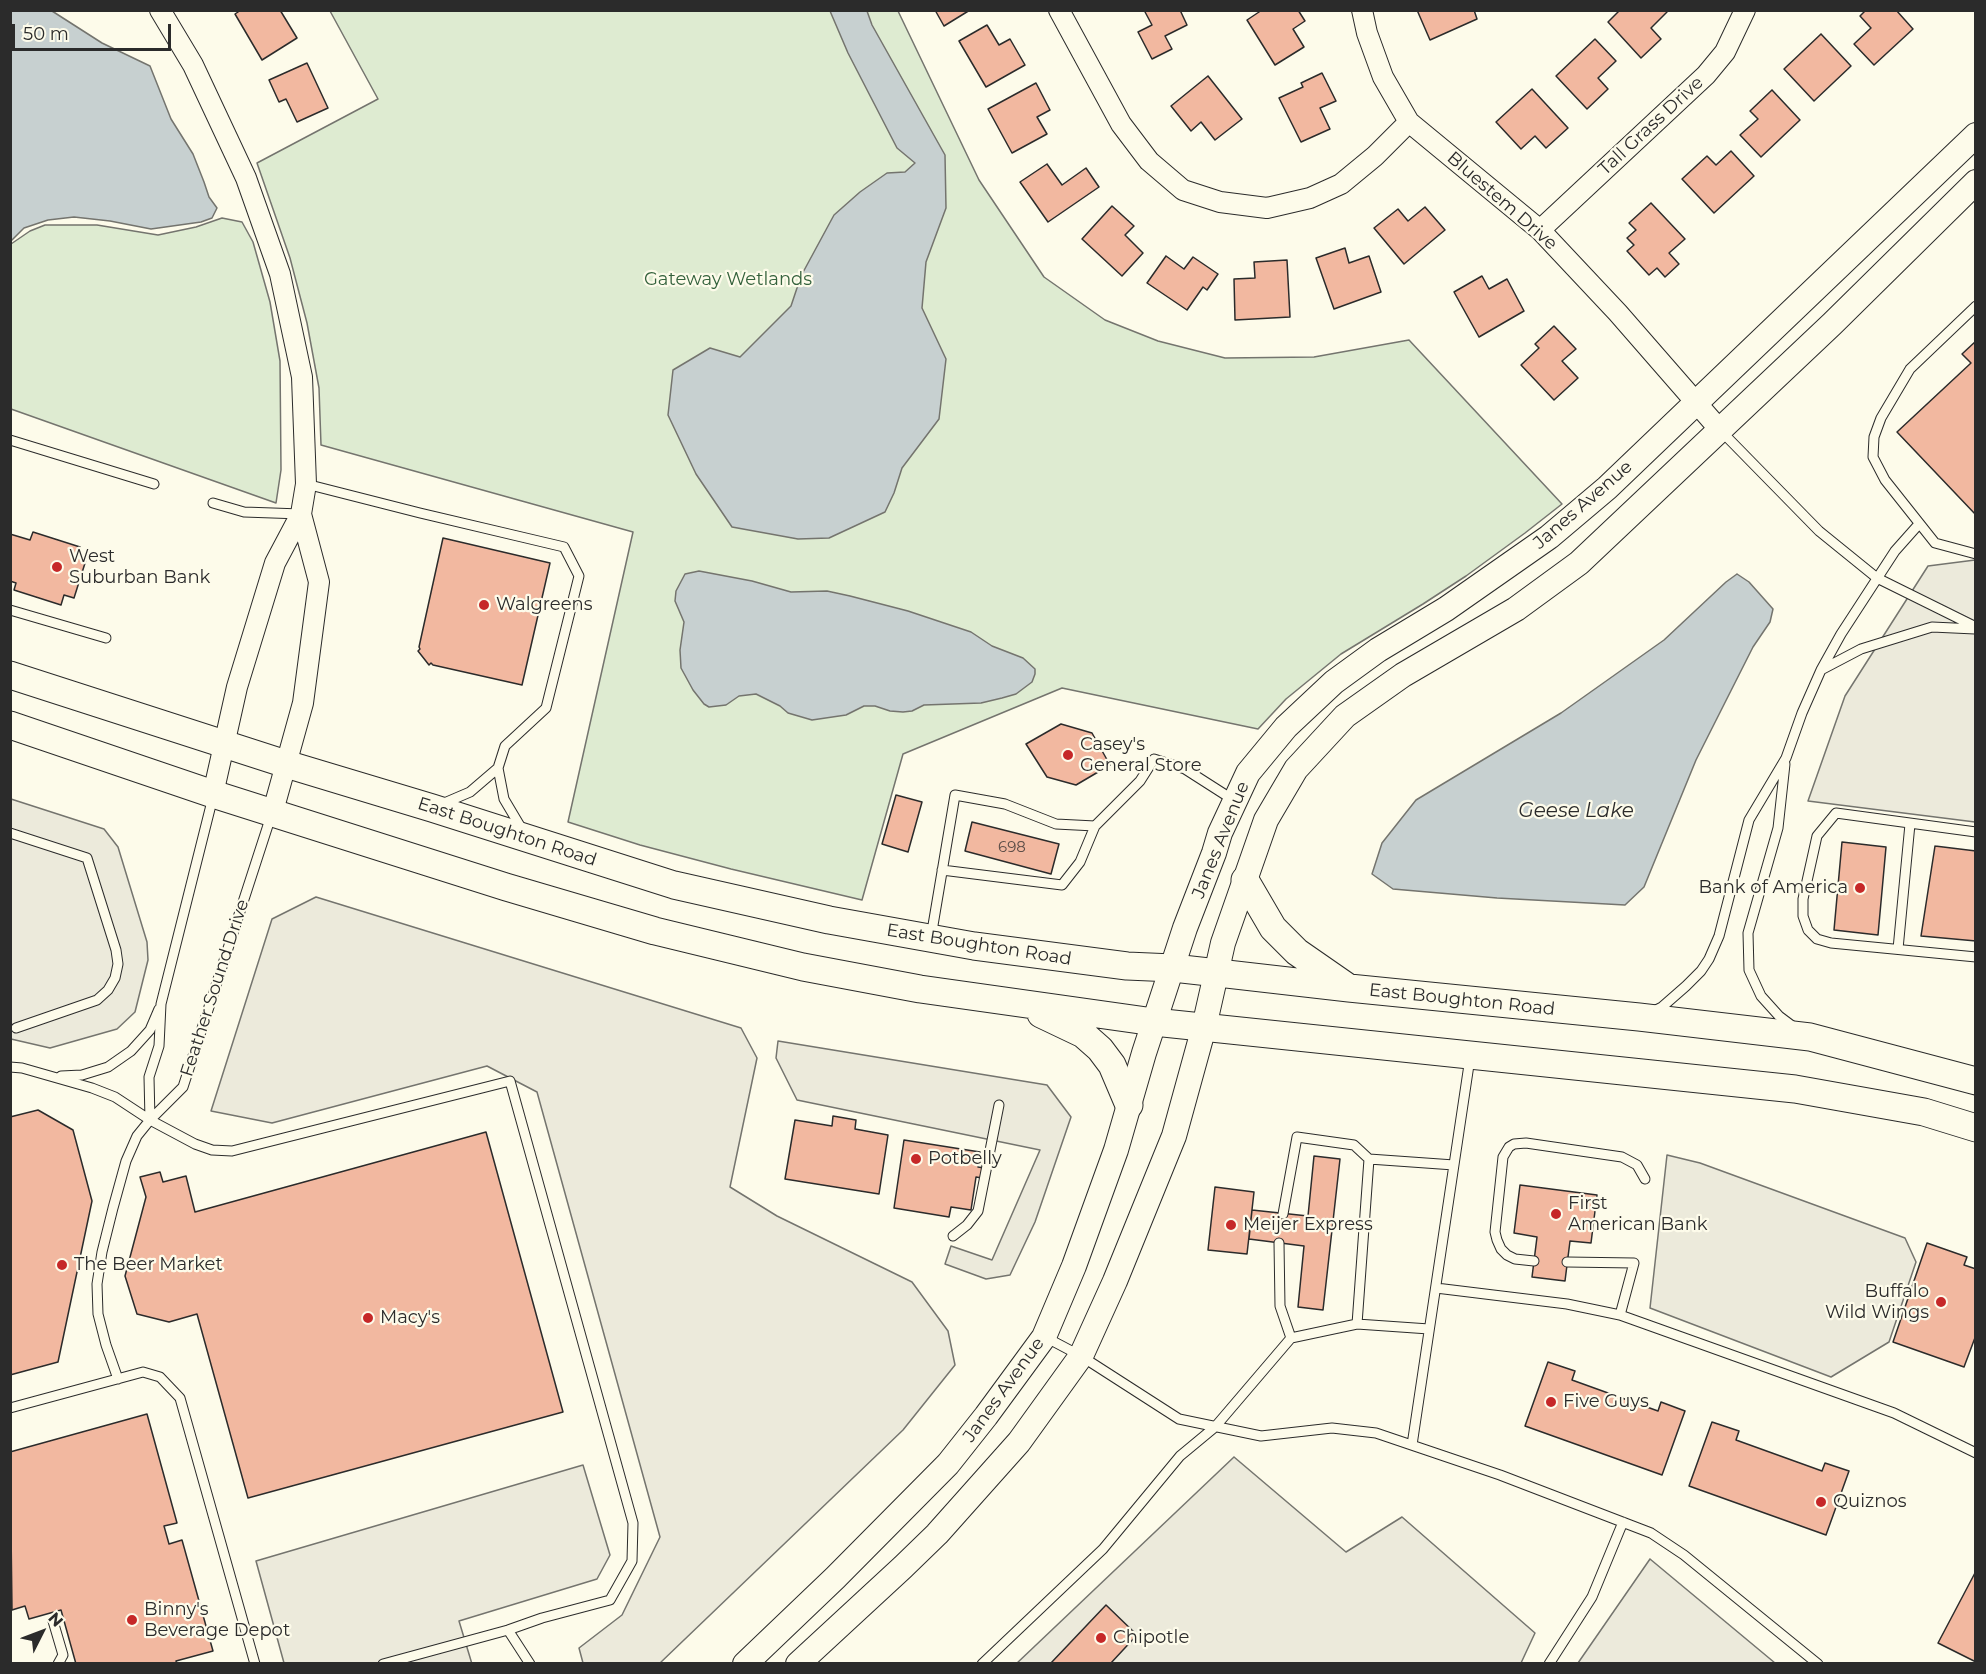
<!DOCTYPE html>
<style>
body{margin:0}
#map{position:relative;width:1986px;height:1674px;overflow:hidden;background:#fdfbea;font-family:Montserrat,sans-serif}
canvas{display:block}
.frame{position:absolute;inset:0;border:12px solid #2b2b2b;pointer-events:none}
.north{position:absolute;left:12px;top:1602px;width:60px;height:60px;-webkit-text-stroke:4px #fdfbea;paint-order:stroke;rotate:48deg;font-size:16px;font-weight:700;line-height:24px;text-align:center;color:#2b2b2b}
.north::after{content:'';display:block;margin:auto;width:21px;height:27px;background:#2b2b2b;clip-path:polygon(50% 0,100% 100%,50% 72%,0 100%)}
.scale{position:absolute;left:12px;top:24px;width:159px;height:27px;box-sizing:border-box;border:3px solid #2b2b2b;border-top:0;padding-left:8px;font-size:18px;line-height:21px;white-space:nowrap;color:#2b2b2b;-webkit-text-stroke:4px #fdfbea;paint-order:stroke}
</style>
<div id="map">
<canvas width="1986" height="1674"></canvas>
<div class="frame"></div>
<div class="north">N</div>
<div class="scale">50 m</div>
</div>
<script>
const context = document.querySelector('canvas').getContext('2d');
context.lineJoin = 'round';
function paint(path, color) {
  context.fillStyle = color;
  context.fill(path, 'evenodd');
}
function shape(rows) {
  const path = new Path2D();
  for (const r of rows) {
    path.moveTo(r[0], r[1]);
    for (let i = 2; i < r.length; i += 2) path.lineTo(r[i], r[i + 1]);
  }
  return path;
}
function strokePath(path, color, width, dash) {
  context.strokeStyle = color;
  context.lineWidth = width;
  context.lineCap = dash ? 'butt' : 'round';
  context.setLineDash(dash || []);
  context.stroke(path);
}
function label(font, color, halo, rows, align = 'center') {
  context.font = font + ' Montserrat,sans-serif';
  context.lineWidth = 4.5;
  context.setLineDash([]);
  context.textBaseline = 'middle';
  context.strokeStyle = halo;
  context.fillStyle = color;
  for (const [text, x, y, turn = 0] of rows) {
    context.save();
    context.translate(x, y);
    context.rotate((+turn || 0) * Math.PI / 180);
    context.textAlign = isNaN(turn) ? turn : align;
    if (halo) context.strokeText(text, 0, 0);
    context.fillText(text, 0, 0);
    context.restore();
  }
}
const green = shape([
 [330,11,898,11,979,180,1044,277,1105,320,1158,341,1225,358,1314,357,1409,340,1562,504,1525,533,1466,576,1423,604,1341,654,1286,699,1258,729,1062,688,903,754,862,900,731,869,640,845,568,822,633,532,321,445,319,388,307,323,290,258,257,163,378,99,330,11],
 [222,218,242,222,253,242,270,302,280,361,281,470,276,503,11,409,11,244,30,231,45,225,97,225,158,235,196,227,222,218]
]);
paint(green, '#deebd1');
strokePath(green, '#74746e', 1.5);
const parking = shape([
 [1975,560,1975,822,1808,801,1845,696,1928,566,1975,560],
 [11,799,104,829,118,847,147,942,148,960,135,1012,117,1029,50,1048,11,1039,11,799],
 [316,897,741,1028,757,1058,730,1187,777,1216,912,1282,948,1331,955,1365,903,1430,660,1663,583,1663,579,1648,622,1615,660,1537,537,1092,487,1066,272,1123,211,1111,272,919,316,897],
 [778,1041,1047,1085,1071,1117,1035,1222,1010,1275,986,1279,945,1264,951,1246,992,1260,1040,1150,797,1100,776,1058,778,1041],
 [1667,1155,1700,1163,1905,1238,1916,1262,1889,1342,1831,1377,1650,1308,1667,1155],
 [1234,1457,1346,1552,1402,1517,1535,1633,1521,1663,1016,1664,1234,1457],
 [583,1465,610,1555,597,1579,459,1621,472,1664,284,1663,256,1561,583,1465],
 [1650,1559,1775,1663,1578,1663,1650,1559]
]);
paint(parking, '#eceadb');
strokePath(parking, '#74746e', 1.5);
const water = shape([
 [11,10,52,11,102,43,150,66,171,119,193,154,204,182,209,197,217,208,212,218,201,222,151,229,110,221,74,217,48,220,24,228,11,241,11,10],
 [830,11,867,11,872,25,945,155,946,208,926,262,922,308,946,359,939,419,902,468,894,493,885,512,829,538,798,539,732,527,696,474,668,415,673,370,710,348,740,357,791,306,801,276,834,215,860,192,887,173,905,172,915,163,897,148,848,53,830,11],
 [699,571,752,581,791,592,827,591,850,596,908,611,971,632,992,646,1023,658,1035,669,1035,674,1032,682,1016,694,1002,698,981,703,924,705,912,711,903,712,890,711,875,706,864,706,846,715,812,720,788,713,780,706,756,694,739,696,726,705,709,707,704,704,693,690,681,668,680,650,684,622,675,601,676,591,685,574,699,571],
 [1737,574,1749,582,1773,609,1770,622,1753,647,1696,760,1644,887,1625,905,1497,898,1393,889,1372,874,1382,843,1416,800,1561,713,1664,640,1726,582,1737,574]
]);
paint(water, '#c7d0d0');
strokePath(water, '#74746e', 1.5);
const building = shape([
 [241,10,280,10,297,38,262,60,235,14,241,10],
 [935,10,970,10,944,26,935,10],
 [1144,10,1180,10,1187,25,1165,36,1172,49,1152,59,1138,32,1152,25,1144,10],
 [1262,10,1298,10,1305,21,1293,29,1304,47,1275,65,1247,20,1262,10],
 [1417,10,1474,10,1477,19,1430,40,1417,10],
 [1620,10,1665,10,1667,12,1651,28,1661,39,1641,58,1608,22,1620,10],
 [1866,10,1896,10,1913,29,1874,65,1854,44,1871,28,1860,16,1866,10],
 [987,25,999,45,1010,39,1025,65,986,87,959,41,987,25],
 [1821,34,1851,66,1814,101,1784,69,1821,34],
 [1595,39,1616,61,1598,78,1608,89,1587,109,1556,76,1595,39],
 [307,63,328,108,297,122,286,99,279,102,269,80,307,63],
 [1322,73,1336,101,1320,108,1330,129,1301,142,1279,98,1303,87,1301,83,1322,73],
 [1208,76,1242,119,1215,140,1201,122,1191,131,1171,106,1208,76],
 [1036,83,1050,110,1037,117,1047,134,1012,153,988,109,1036,83],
 [1532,89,1568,128,1546,148,1535,136,1521,149,1496,122,1532,89],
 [1772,90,1800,120,1761,157,1740,135,1758,119,1750,111,1772,90],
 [1731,151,1754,176,1714,213,1682,179,1707,156,1716,165,1731,151],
 [1047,164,1062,185,1086,168,1099,187,1048,222,1020,182,1047,164],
 [1651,203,1685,239,1669,253,1679,264,1665,277,1657,268,1649,275,1627,251,1634,245,1627,238,1636,230,1629,223,1651,203],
 [1112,206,1134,226,1125,235,1143,253,1122,276,1082,239,1112,206],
 [1425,207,1445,230,1404,264,1374,228,1398,209,1408,221,1425,207],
 [1345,248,1349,263,1369,256,1381,292,1334,309,1316,258,1345,248],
 [1166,256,1184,269,1193,257,1218,274,1207,290,1203,287,1187,310,1147,283,1166,256],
 [1287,260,1290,317,1235,320,1234,279,1255,278,1254,262,1287,260],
 [1482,276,1489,289,1507,279,1524,311,1479,337,1454,292,1482,276],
 [1554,326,1576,349,1562,361,1578,378,1554,400,1521,365,1539,348,1535,344,1554,326],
 [1976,341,1976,515,1897,432,1971,363,1962,354,1976,341],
 [33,532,80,547,77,557,86,560,74,598,64,595,61,605,14,590,16,583,10,581,10,534,30,540,33,532],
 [443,538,550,563,522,685,433,665,431,663,429,665,418,651,420,649,419,647,443,538],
 [1061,724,1092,733,1110,765,1076,785,1047,777,1026,744,1061,724],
 [896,795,922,802,908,852,882,844,896,795],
 [972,822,1059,844,1051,874,965,851,972,822],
 [1842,842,1886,847,1878,935,1834,930,1842,842],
 [1935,846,1976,851,1976,941,1921,936,1935,846],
 [38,1110,73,1130,92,1201,58,1362,10,1375,10,1117,38,1110],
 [833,1116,856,1120,855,1129,888,1135,879,1194,785,1179,795,1120,832,1126,833,1116],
 [486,1132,563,1412,248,1498,197,1314,169,1322,137,1314,125,1276,146,1197,140,1177,160,1172,163,1182,186,1176,195,1212,486,1132],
 [904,1140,980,1152,978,1167,984,1168,982,1178,976,1177,971,1210,951,1207,949,1217,894,1208,904,1140],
 [1314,1156,1340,1159,1323,1310,1298,1307,1304,1246,1249,1239,1252,1210,1308,1216,1314,1156],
 [1520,1185,1597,1195,1591,1243,1570,1241,1565,1281,1532,1277,1537,1237,1514,1233,1520,1185],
 [1215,1187,1254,1192,1247,1254,1208,1250,1215,1187],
 [1927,1243,1967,1257,1964,1265,1976,1269,1976,1335,1964,1367,1893,1342,1927,1243],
 [1548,1362,1575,1371,1572,1380,1658,1411,1661,1402,1685,1411,1662,1475,1525,1426,1548,1362],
 [147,1414,177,1523,164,1526,169,1544,182,1540,213,1651,176,1661,177,1664,76,1664,61,1610,29,1619,25,1606,12,1610,10,1452,147,1414],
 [1712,1422,1739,1431,1736,1440,1822,1471,1825,1463,1849,1471,1826,1535,1689,1486,1712,1422],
 [1976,1571,1976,1662,1938,1643,1976,1571],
 [1106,1605,1137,1635,1110,1664,1050,1664,1106,1605]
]);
paint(building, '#f2b8a0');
strokePath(building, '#2b2b2b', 1.5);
const service = shape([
 [1976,306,1910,369,1881,418,1874,437,1873,457,1885,480,1935,543,1976,554],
 [1721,431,1819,531,1877,578,1976,627],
 [10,440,154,484],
 [306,484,420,513,564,547,579,576,546,708,505,746,498,768],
 [213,503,244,512,301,514],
 [10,610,106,638],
 [1821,670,1861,649,1932,627,1975,629],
 [1785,764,1778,828,1748,933,1749,970,1761,996,1779,1016,1795,1028],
 [442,804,470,792,498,768,504,799,523,831],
 [1976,832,1836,813,1817,836,1803,899,1803,916,1808,930,1817,939,1831,943,1976,957],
 [10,833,87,858,116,950,118,964,115,978,108,990,97,1000,16,1028],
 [942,870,1062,885,1080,862,1095,826],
 [931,937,955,795,1005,804,1056,824,1095,826,1140,781,1154,759,1185,769,1235,801],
 [1898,949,1910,824],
 [1654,1011,1662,1007,1686,986,1701,971,1709,959,1719,936,1749,820,1786,758,1802,713,1821,670,1841,634,1895,551,1919,524],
 [10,1067,22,1068,92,1088,115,1097,150,1120,195,1144,212,1150,232,1151,510,1081,633,1523,632,1561,610,1600,542,1618,508,1630,383,1664],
 [61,1076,82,1075,108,1067,131,1051,150,1030,159,1009],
 [150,1120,149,1077,159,1046,161,1004,213,797],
 [1283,1214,1297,1137,1354,1145,1369,1159],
 [953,1236,967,1225,978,1211,999,1105],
 [1279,1243,1280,1306,1291,1338],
 [1534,1261,1515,1259,1507,1255,1501,1249,1497,1240,1495,1232,1503,1157,1509,1147,1514,1144,1526,1143,1622,1157,1637,1165,1645,1179],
 [1567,1262,1634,1263,1620,1315],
 [1436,1288,1567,1304,1620,1315,1894,1413,1976,1453],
 [1429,1329,1357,1324,1369,1159,1454,1165],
 [1045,1337,1081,1356,1179,1419,1261,1436,1332,1428,1376,1433,1500,1475,1651,1533,1684,1555,1818,1664],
 [118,1379,106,1345,98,1314,97,1284,102,1252,113,1208,126,1161,137,1136,150,1120,183,1087,271,816],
 [10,1408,143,1372,160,1377,180,1398,255,1664],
 [1412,1445,1470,1058],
 [53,1621,63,1655,58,1664],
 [508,1630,530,1664],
 [982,1664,1103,1549,1180,1456,1215,1427,1291,1338,1357,1324],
 [1549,1664,1592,1597,1623,1522]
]);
const minor = shape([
 [160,10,193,65,246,178,280,274,302,377,306,484,301,514,275,563,237,687,213,794],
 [1059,10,1121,124,1149,161,1183,190,1220,202,1267,208,1310,198,1341,184,1375,156,1409,122],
 [1362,10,1367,33,1383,77,1409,122,1540,230,1618,313,1720,430],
 [1540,230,1706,75,1725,52,1745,10],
 [273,811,303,703,319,582,301,514]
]);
const tertiary = shape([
 [745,1664,835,1578,948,1464,986,1416,1044,1337,1074,1266,1116,1150,1144,1053,1185,928,1214,853,1220,833,1248,773,1286,727,1334,682,1378,650,1446,609,1549,537,1607,488,1976,135],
 [798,1664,903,1567,937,1534,1019,1442,1081,1356,1115,1281,1174,1136,1204,1027,1223,943,1266,820,1296,769,1345,716,1403,675,1516,609,1579,563,1832,324,1976,182]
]);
const secondary = shape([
 [10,675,286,764,432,808,674,885,829,920,974,946,1127,966,1173,968,1218,973,1349,988,1639,1017,1810,1037,1976,1081],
 [10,725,213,794,506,887,655,931,803,967,920,989,1154,1022,1795,1089,1924,1112,1976,1128],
 [1245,880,1273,928,1297,952,1346,986],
 [1041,1014,1083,1034,1100,1049,1112,1065,1129,1105]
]);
strokePath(service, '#2b2b2b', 11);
strokePath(minor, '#2b2b2b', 22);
strokePath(tertiary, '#2b2b2b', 26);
strokePath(secondary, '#2b2b2b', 29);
strokePath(service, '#fdfbea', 9);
strokePath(minor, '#fdfbea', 20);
strokePath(tertiary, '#fdfbea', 24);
strokePath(secondary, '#fdfbea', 27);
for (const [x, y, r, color] of [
 [57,567,6,"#c62828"],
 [484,605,6,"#c62828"],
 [1068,755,6,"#c62828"],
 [1860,888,6,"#c62828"],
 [916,1159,6,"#c62828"],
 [1556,1214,6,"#c62828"],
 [1231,1225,6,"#c62828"],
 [62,1265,6,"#c62828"],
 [1941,1302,6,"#c62828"],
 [368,1318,6,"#c62828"],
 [1551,1402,6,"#c62828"],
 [1821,1502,6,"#c62828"],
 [132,1620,6,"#c62828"],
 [1101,1638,6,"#c62828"]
]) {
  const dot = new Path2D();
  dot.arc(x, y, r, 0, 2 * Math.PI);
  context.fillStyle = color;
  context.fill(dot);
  strokePath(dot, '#fdfbea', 2);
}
label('15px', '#5d4e48', null, [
 ["698",1012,848]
]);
label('18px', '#2b2b2b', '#fdfbea', [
 ["Tall Grass Drive",1651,126,-43],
 ["Bluestem Drive",1502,201,41],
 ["Janes Avenue",1583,505,-41],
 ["East Boughton Road",507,832,18],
 ["Janes Avenue",1221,840,-68],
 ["East Boughton Road",979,945,9],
 ["Feather Sound Drive",215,988,-72],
 ["East Boughton Road",1462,1000,6],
 ["Janes Avenue",1004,1390,-54]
]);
label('18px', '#34623c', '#fdfbea', [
 ["Gateway Wetlands",728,280]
]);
label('18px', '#2b2b2b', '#fdfbea', [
 ["West",69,557],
 ["Suburban Bank",69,578],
 ["Walgreens",496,605],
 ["Casey's",1080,745],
 ["General Store",1080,766],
 ["Bank of America",1848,888,"right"],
 ["Potbelly",928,1159],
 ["First",1568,1204],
 ["American Bank",1568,1225],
 ["Meijer Express",1243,1225],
 ["The Beer Market",74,1265],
 ["Buffalo",1929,1292,"right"],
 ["Wild Wings",1929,1313,"right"],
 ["Macy's",380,1318],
 ["Five Guys",1563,1402],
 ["Quiznos",1833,1502],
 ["Binny's",144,1610],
 ["Beverage Depot",144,1631],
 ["Chipotle",1113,1638]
], 'left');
label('italic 20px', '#2b2b2b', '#fdfbea', [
 ["Geese Lake",1576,811]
]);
</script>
